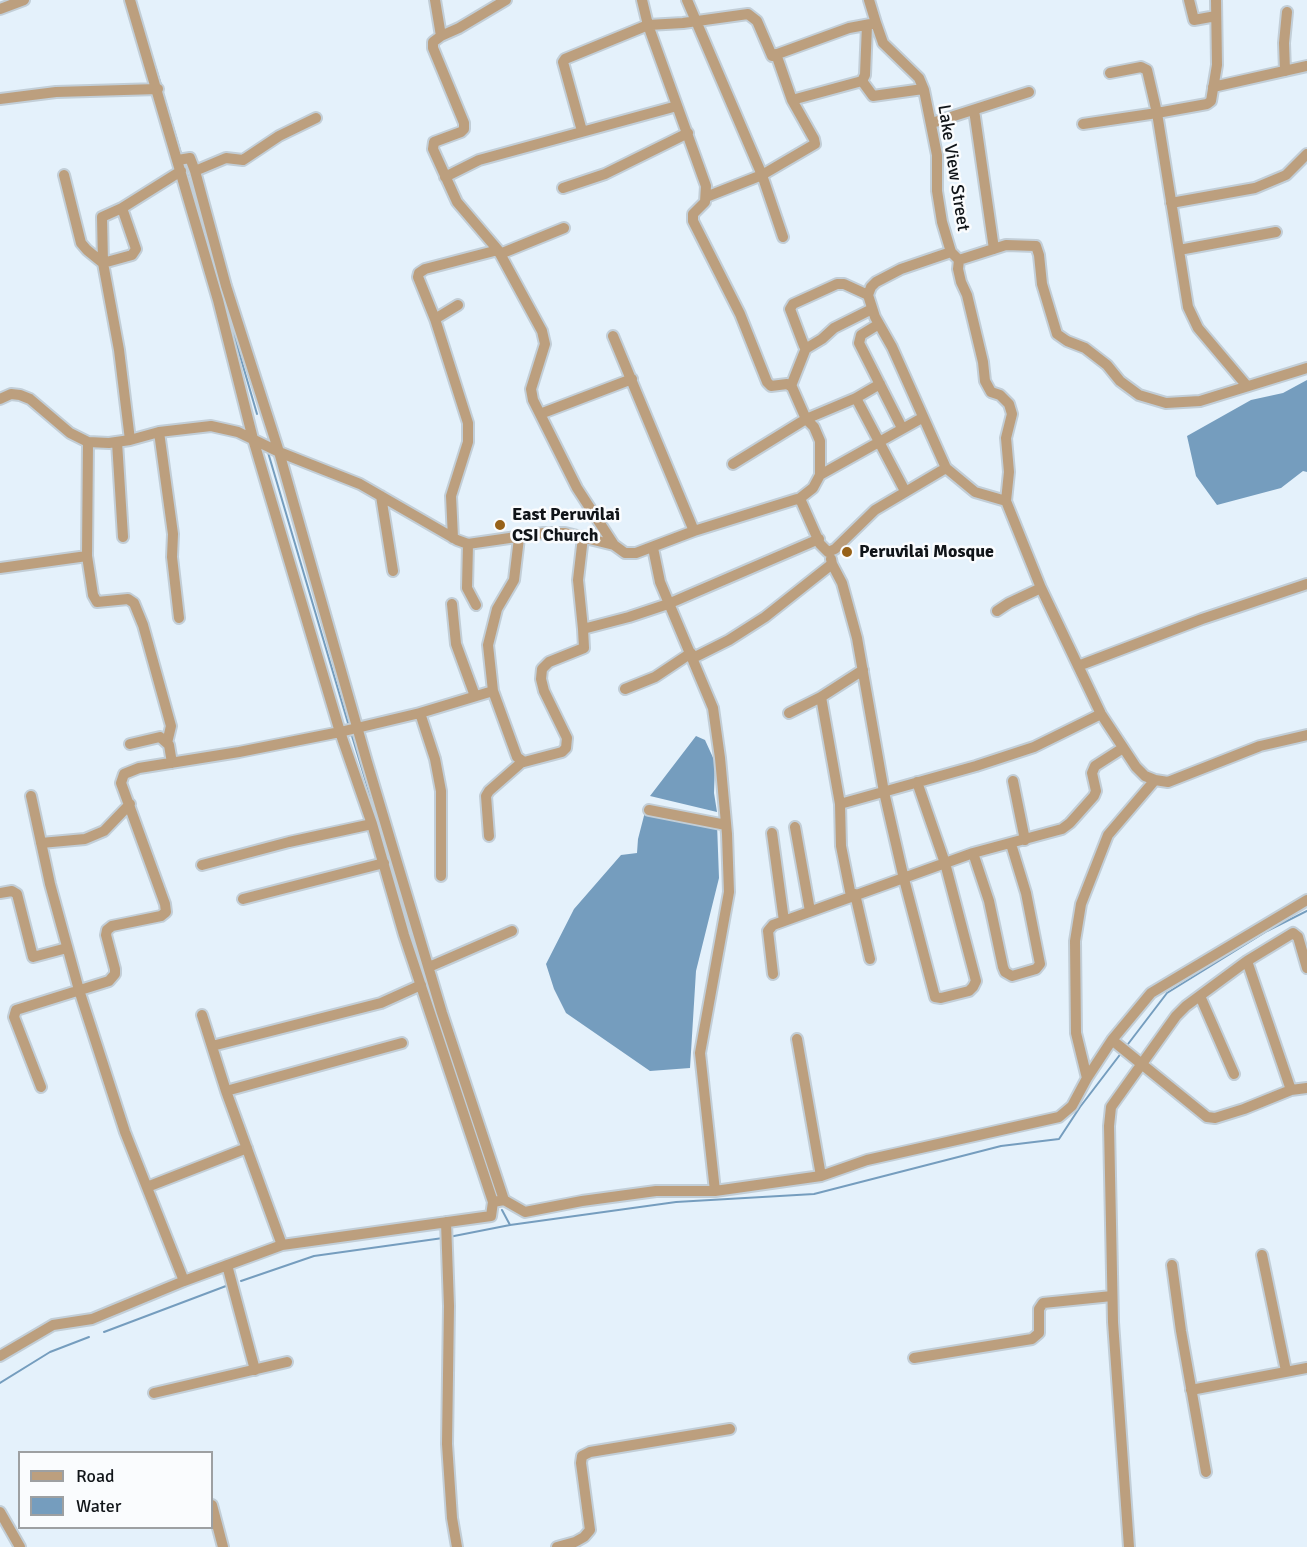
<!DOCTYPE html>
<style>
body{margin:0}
#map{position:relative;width:1307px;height:1547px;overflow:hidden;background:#e4f1fb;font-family:Signika,sans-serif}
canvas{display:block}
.legend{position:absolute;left:18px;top:1451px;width:195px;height:78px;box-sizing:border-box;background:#fafcfe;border:2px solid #9da0a2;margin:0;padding:8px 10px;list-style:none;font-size:18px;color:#111519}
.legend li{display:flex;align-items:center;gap:12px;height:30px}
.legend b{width:30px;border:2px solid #9da0a2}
</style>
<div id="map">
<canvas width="1307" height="1547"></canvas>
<ul class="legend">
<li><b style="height:8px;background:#bc9f7e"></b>Road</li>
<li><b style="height:16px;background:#759dbe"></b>Water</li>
</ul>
</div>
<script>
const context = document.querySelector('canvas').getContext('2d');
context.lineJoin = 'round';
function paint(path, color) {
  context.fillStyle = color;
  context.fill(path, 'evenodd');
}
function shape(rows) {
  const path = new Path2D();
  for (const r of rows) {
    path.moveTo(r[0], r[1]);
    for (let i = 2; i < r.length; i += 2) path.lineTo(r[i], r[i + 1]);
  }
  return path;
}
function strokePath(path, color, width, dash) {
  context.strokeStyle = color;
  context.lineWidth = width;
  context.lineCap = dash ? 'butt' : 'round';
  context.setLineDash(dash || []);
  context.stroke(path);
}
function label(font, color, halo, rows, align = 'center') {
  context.font = font + ' Signika,sans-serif';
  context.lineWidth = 5;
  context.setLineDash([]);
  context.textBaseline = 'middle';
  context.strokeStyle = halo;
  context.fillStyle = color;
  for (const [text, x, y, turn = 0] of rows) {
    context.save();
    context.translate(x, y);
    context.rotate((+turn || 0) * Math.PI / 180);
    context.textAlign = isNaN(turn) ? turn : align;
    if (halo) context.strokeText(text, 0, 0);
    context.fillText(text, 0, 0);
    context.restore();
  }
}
paint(shape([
 [1307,380,1307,472,1303,471,1281,488,1217,505,1196,476,1187,436,1251,400,1283,393],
 [696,736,705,740,715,762,714,793,717,812,650,796],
 [646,808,717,824,719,878,696,971,690,1068,650,1071,566,1013,554,989,546,964,574,909,621,855,637,853,638,839]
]), '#759dbe');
strokePath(shape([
 [150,50,161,85],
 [162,90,182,157],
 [184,163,257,414],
 [267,449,348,723],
 [352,736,409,923],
 [1125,1048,1167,993,1267,931,1307,911],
 [502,1210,510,1225],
 [449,1237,510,1225,676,1202,814,1194,1001,1146,1059,1139,1080,1107,1122,1052],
 [241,1281,314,1256,443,1238],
 [104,1332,226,1286],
 [0,1383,50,1352,89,1337]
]), '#759dbe', 2);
const minor = shape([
 [130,0,218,300,253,439,340,732,372,824,404,935,493,1202],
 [435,0,441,36],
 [506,0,459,28,441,36,433,42,433,48,464,123,464,129,461,132,434,142,433,149,457,202,498,250,542,331,545,344,531,389,533,400,577,488,614,545],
 [642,0,648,25,683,23,748,14,757,21,772,56,849,28,876,23,883,43,919,78,924,90,937,155,937,191,942,222,951,252,959,260,1006,245,1036,246,1039,255,1042,284,1057,334,1067,341,1085,348,1107,365,1120,381,1139,395,1166,403,1200,401,1307,368],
 [687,0,762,175,783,237],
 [869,0,876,23],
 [1189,0,1194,20,1216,16],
 [1216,0,1217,65,1211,101,1207,104,1157,113,1188,307,1198,328,1247,386],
 [0,9,24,0],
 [1285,71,1284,43,1287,12],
 [862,81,873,96,923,89],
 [1213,87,1307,66],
 [0,99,56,92,158,89],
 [792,100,862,81,865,75,867,25],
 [974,110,994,249],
 [932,123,1029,92],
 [1083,124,1157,113,1147,70,1141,67,1110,73],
 [582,131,563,62,565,59,648,25,706,186,705,202,693,214,693,221,740,314,767,382,771,386,787,384,792,387,806,419,814,427,820,441,820,475,813,488,799,499],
 [178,160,190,158,195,171,226,286,279,452,367,762,442,1013,504,1200],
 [195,171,226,158,243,160,279,136,316,118],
 [64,175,81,243,87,250,103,263,119,350,130,440],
 [445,177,479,160,677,106],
 [563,188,605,174,688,133],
 [706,197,762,175,815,144,814,139,792,100,776,54],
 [1171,203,1255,188,1286,175,1307,154],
 [122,208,102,217,103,263,132,255,136,249,122,208,181,171],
 [1179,250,1276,232],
 [500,254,564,228],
 [959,260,958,269,961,282,967,295,983,362,985,381,991,392,1000,395,1009,404,1012,414,1006,438,1009,472,1006,501],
 [868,295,844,284,837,284,793,304,790,309,804,346,807,348,822,339,834,328,872,309],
 [435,319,458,305],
 [879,324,861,335,859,343,902,428],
 [613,336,694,531],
 [791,386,806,348],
 [856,398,905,491],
 [0,399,11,394,20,395,30,399,70,433,88,442,109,443,130,440,159,432,211,426,238,432,279,452,360,484,457,540,468,544,544,533,565,533,614,545,625,553,636,553,694,531,797,499,801,501,820,544,828,552,835,549,875,510,946,468,975,492,1006,501,1041,588,1101,714,1136,767,1145,776,1155,780,1168,782,1260,746,1307,735],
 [540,414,632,379],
 [159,432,173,534,172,557,179,618],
 [88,442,87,556,93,595,97,602,128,599,134,603,143,625,171,726,167,743],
 [117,442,123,537],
 [733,464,806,419,856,398,880,384],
 [946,468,892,347,875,317,868,295,871,287,876,282,901,269,951,252],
 [820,475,922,418],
 [381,496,393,571],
 [583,537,578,580,583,629],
 [453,538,451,496,468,442,468,423,435,319,418,277,419,273,425,269,498,250],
 [519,538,514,580,497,609,488,645,493,691,517,757,524,762,562,752,566,748,567,738,544,691,541,679,542,669,549,662,584,648,583,629,629,617,668,604,819,539],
 [468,544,467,588,476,605],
 [653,548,660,582,713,708,720,758,727,834,729,892,700,1053,715,1191],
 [832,564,842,583,857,638,884,792,904,879,935,997,941,998,969,991,973,987,976,981,945,863,917,782],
 [0,568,87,556],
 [452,604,456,644,475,696],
 [997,611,1009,603,1041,588],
 [693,658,729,640,765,617,832,564,831,559],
 [1078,666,1202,619,1307,584],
 [625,689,655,677,691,653],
 [821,697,840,804,841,846,851,896],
 [420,713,435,759,441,791,441,876],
 [789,713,821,697,863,670],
 [130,744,160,737,169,745,172,763],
 [1013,781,1025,840],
 [31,796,50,884,79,990,125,1132,184,1281],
 [840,804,976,766,1034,747,1101,714],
 [649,810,726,825],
 [795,827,810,911],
 [772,833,784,921],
 [489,836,486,796,489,791,522,762],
 [41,843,85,839,104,831,130,804],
 [973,853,989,901,1003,967,1005,972,1012,976,1036,969,1040,964,1026,893,1011,844],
 [202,865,289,842,372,824],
 [0,893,12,891,17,894,33,957,67,948],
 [855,894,870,959],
 [243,899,384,863],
 [1247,961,1291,1090],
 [429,967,512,931],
 [773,974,768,931,773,925,973,853,1062,829,1070,823,1094,796,1096,791,1092,773,1095,766,1123,748],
 [1200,996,1234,1074],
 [202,1015,226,1091,282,1245],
 [797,1039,821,1176],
 [1112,1040,1207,1117,1215,1118,1244,1109,1291,1090,1307,1088],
 [212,1046,381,1003,421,985],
 [1087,1078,1076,1033,1075,941,1081,904,1108,835,1155,780],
 [41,1087,14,1017,16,1010,109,981,115,974,115,969,106,935,107,930,112,926,161,916,166,912,165,904,121,783,124,774,139,768,239,752,340,732,420,713,493,691],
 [226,1091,402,1043],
 [147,1187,247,1148],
 [446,1222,449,1306,447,1444,452,1518,457,1547],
 [1262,1255,1286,1371],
 [227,1265,255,1370],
 [1172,1265,1181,1331,1206,1472],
 [0,1356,53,1325,92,1319,184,1281,282,1245,491,1216,493,1202,504,1200,525,1212,582,1201,656,1191,715,1191,821,1176,867,1160,1059,1117,1072,1106,1087,1078,1112,1040,1151,993,1307,900],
 [914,1358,1032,1339,1039,1333,1039,1309,1043,1303,1112,1296],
 [1191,1390,1307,1368],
 [154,1393,287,1362],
 [212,1505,223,1547],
 [0,1512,20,1547],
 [557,1547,575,1542,584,1537,590,1530,581,1463,582,1456,590,1452,730,1429],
 [1129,1547,1113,1322,1109,1126,1111,1107,1176,1016,1186,1006,1247,961,1293,933,1298,937,1307,968]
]);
strokePath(minor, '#c2ced7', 14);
strokePath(minor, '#bc9f7e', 10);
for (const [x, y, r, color] of [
 [500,525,6,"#976219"],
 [847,552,6,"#976219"]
]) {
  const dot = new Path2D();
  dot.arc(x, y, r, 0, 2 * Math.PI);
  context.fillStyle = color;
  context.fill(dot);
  strokePath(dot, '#fafcfe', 2);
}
label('18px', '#111519', '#fafcfe', [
 ["Lake View Street",953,168,81]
]);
label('bold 18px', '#111519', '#fafcfe', [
 ["East Peruvilai",512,515],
 ["CSI Church",512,536],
 ["Peruvilai Mosque",859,552]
], 'left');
</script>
